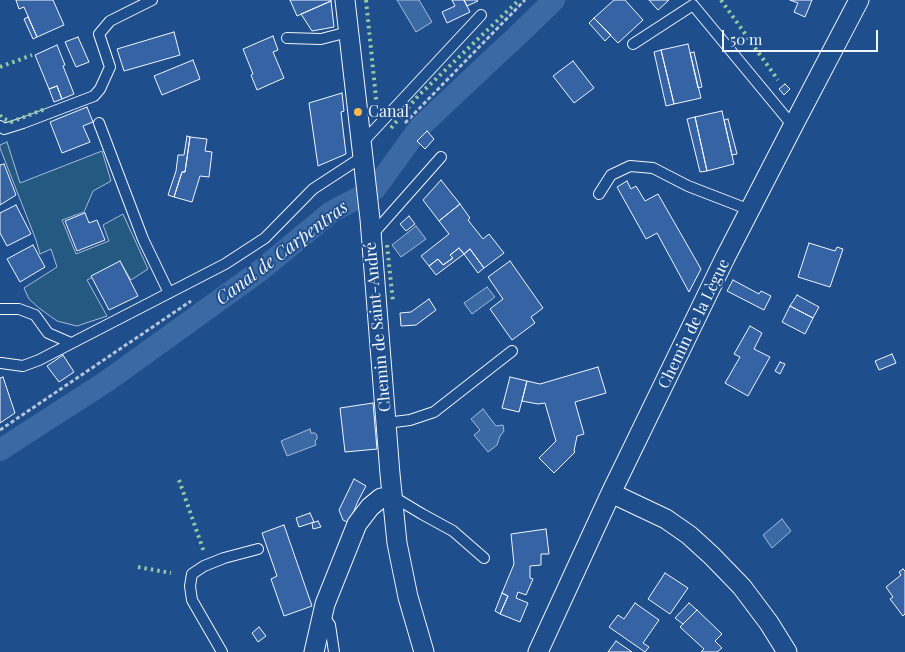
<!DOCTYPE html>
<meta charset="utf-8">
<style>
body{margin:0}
#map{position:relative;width:905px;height:652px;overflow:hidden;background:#1f4e8c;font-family:"Playfair Display",serif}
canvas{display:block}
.scale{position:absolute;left:722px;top:30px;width:156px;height:22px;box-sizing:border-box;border:2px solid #f2f6ff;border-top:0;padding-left:6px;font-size:15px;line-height:18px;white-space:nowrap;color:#f2f6ff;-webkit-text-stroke:4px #1f4e8c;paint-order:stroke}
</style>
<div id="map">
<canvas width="905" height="652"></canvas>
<div class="scale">50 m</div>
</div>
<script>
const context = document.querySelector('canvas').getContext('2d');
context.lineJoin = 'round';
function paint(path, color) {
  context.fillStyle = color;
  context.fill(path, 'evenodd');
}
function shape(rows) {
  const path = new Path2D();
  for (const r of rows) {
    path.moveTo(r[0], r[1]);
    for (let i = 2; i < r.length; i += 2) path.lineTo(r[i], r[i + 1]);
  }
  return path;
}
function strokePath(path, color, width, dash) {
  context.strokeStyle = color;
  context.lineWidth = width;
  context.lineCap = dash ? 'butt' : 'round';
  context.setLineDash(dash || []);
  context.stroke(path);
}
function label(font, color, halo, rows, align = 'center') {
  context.font = font + ' "Playfair Display",serif';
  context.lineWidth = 4;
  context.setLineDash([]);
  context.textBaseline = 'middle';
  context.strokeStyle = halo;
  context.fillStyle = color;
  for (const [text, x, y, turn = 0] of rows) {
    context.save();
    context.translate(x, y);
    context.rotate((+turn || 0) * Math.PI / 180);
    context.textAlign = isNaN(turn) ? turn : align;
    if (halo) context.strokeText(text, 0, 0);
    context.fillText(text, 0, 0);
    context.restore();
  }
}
const green = shape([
 [7,142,20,183,102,151,111,181,93,191,84,212,62,220,76,254,109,241,103,225,123,214,148,269,131,280,121,263,87,280,107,316,77,326,57,321,39,308,29,299,24,288,57,267,51,249,40,254,36,240,0,148,0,145,7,142]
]);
paint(green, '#245a82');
strokePath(green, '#a8bbd7', 1);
const water = shape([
 [397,0,419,0,432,22,416,32,397,0],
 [416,226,426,239,401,257,392,245,416,226],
 [487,287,495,297,472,314,464,303,487,287],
 [483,409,496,426,503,425,504,431,500,436,497,445,488,452,474,435,480,430,471,419,483,409],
 [310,429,311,433,315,433,317,435,317,439,315,441,316,445,287,456,281,441,310,429],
 [782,519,791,531,772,548,763,535,782,519]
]);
paint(water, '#3b69a3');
strokePath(water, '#a8bbd7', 1);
strokePath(shape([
 [0,450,107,381,261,270,331,212,375,189,420,127,491,60,516,37,554,0]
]), '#3b69a3', 22);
const building = shape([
 [16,0,53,0,64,25,37,37,24,7,19,9,16,0],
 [290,0,331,0,331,1,297,16,290,0],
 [452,0,464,0,470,12,447,23,442,12,455,6,452,0],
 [464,0,477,0,478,1,467,6,464,0],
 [614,0,625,0,643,20,618,43,594,18,614,0],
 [649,0,669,0,658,10,649,0],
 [790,0,812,0,805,17,794,12,798,3,790,0],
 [331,1,334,27,312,31,301,14,331,1],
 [28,17,37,37,33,39,24,19,28,17],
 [594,18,611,35,605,41,589,23,594,18],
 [174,32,180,55,124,71,117,49,174,32],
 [273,36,278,50,273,52,284,78,257,90,251,75,253,74,243,49,273,36],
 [78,37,89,62,76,67,65,42,78,37],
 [688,44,701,98,674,104,661,50,688,44],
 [57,45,65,65,63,66,74,94,62,99,57,86,49,89,35,55,57,45],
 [661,50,674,104,666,106,654,52,661,50],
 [694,52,702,87,698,88,690,53,694,52],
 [193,60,200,79,162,95,154,76,193,60],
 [573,61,594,88,574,103,553,76,573,61],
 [785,84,790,89,784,95,779,89,785,84],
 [57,86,62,99,54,102,49,89,57,86],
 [342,93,344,111,341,112,346,154,318,166,309,103,342,93],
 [87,107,93,122,83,126,90,142,62,153,50,122,87,107],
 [722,111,734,164,707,171,695,117,722,111],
 [695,117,707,171,700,172,687,119,695,117],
 [728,119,737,154,732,155,724,120,728,119],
 [427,131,434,139,425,149,417,141,427,131],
 [187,136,190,137,185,172,182,172,174,197,168,195,176,171,178,155,184,155,187,136],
 [190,137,207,139,205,151,212,152,209,177,200,176,192,202,174,197,182,172,185,172,190,137],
 [4,164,16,195,0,205,0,165,4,164],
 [441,180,460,204,439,221,423,200,441,180],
 [627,181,631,189,636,186,645,201,658,194,701,269,689,292,657,233,646,239,617,187,627,181],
 [460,204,470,218,468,220,483,239,489,234,504,253,484,268,470,249,464,254,459,248,450,255,453,258,443,265,438,259,429,266,421,256,449,234,439,221,460,204],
 [16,205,31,234,7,246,0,233,0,213,16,205],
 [85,213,89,223,97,220,105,240,77,251,65,221,85,213],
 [409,216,415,224,406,231,400,224,409,216],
 [809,243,835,251,837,247,843,249,830,287,798,277,809,243],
 [33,245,45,267,20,282,7,259,33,245],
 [459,248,464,254,436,275,429,266,438,259,443,265,453,258,450,255,459,248],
 [470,249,484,268,478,273,464,254,470,249],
 [120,261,138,296,109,310,91,276,120,261],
 [510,261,543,308,531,317,535,323,512,340,490,309,503,299,488,277,510,261],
 [733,280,759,294,761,291,771,296,764,310,727,291,733,280],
 [797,295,819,307,813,318,790,306,797,295],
 [429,299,436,310,416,325,401,326,400,313,411,312,429,299],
 [790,306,813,318,805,334,782,322,790,306],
 [750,326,762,333,754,349,770,357,748,396,725,383,740,357,734,354,750,326],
 [892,354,896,363,879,370,875,361,892,354],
 [63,355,74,372,59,382,47,366,63,355],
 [780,362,785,364,780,374,775,371,780,362],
 [598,367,606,393,575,402,584,434,577,436,574,451,575,452,554,473,539,458,556,441,545,403,538,404,522,401,527,381,540,384,598,367],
 [3,377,15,413,0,423,0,378,3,377],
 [510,377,527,381,519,412,502,408,510,377],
 [373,403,377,449,345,452,340,408,373,403],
 [354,479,366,486,358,501,349,523,343,520,339,510,354,479],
 [310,513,314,522,299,527,296,518,310,513],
 [318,521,321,527,313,529,312,523,318,521],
 [284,525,312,606,284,616,271,579,277,576,262,533,284,525],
 [546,529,549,554,541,554,541,565,530,566,530,578,533,579,526,595,518,592,516,598,528,603,520,622,500,614,508,596,502,593,514,564,511,534,546,529],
 [903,569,905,571,905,614,903,616,890,599,893,597,886,587,901,575,899,572,903,569],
 [665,573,688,588,670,614,648,599,665,573],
 [502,593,508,596,500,614,495,611,502,593],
 [635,603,659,620,643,643,649,647,645,652,609,627,618,615,624,619,635,603],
 [689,603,697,610,683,624,675,618,689,603],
 [697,610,722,634,715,641,722,648,717,652,701,652,704,649,680,627,697,610],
 [259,627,266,636,258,642,252,633,259,627],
 [616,641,632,652,608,652,616,641]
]);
paint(building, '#3563a3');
strokePath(building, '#f2f6ff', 1);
const service = shape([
 [287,38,321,39,348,32],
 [633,44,693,5,793,126],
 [99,123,143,239,169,293],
 [0,126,4,129,23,123,94,96,100,89,110,67,99,34,110,21,152,0],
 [361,144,481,15],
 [599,194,611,175,630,166,653,168,688,186,750,210],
 [372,235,441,157],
 [0,309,19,309,35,315,48,333,71,343],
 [1,363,23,366,39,360,225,264,265,238,313,189,362,157],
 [386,423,410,420,434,412,512,351],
 [392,496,422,514,453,531,484,558],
 [323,615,330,625,334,652],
 [222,652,192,600,190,586,192,574,204,566,224,558,258,549]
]);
const minor = shape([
 [345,0,370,219,390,474,397,543,408,597,424,652],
 [611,493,666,519,689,535,712,556,742,587,769,623,787,652],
 [314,652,325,604,357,524,370,507,381,498,392,496],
 [538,652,611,493,725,258,793,126,859,0]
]);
strokePath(service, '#f2f6ff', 12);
strokePath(minor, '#f2f6ff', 21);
strokePath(shape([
 [405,123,525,0],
 [0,430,191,301]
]), '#b3c4dc', 3, [4, 2.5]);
strokePath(service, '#1f4e8c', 10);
strokePath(minor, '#1f4e8c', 19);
strokePath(shape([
 [366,0,377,108],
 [721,0,778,80],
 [0,67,32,55],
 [0,115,2,118,11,122,45,109],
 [391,128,418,96,519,0],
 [387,245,393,302],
 [179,480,204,552],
 [138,567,171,573]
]), '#97c8a6', 4, [2.5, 4]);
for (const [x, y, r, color] of [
 [358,112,5,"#ffb74d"]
]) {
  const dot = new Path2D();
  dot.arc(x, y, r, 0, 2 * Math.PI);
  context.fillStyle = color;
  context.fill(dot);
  strokePath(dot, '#1f4e8c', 2);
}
label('16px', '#f2f6ff', '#1f4e8c', [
 ["Canal",368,112]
], 'left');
label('16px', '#f2f6ff', '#1f4e8c', [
 ["Chemin de la Lègue",694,324,-64],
 ["Chemin de Saint-André",378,327,-95]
]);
label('italic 18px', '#f2f6ff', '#1f4e8c', [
 ["Canal de Carpentras",282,253,-37]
]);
</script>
